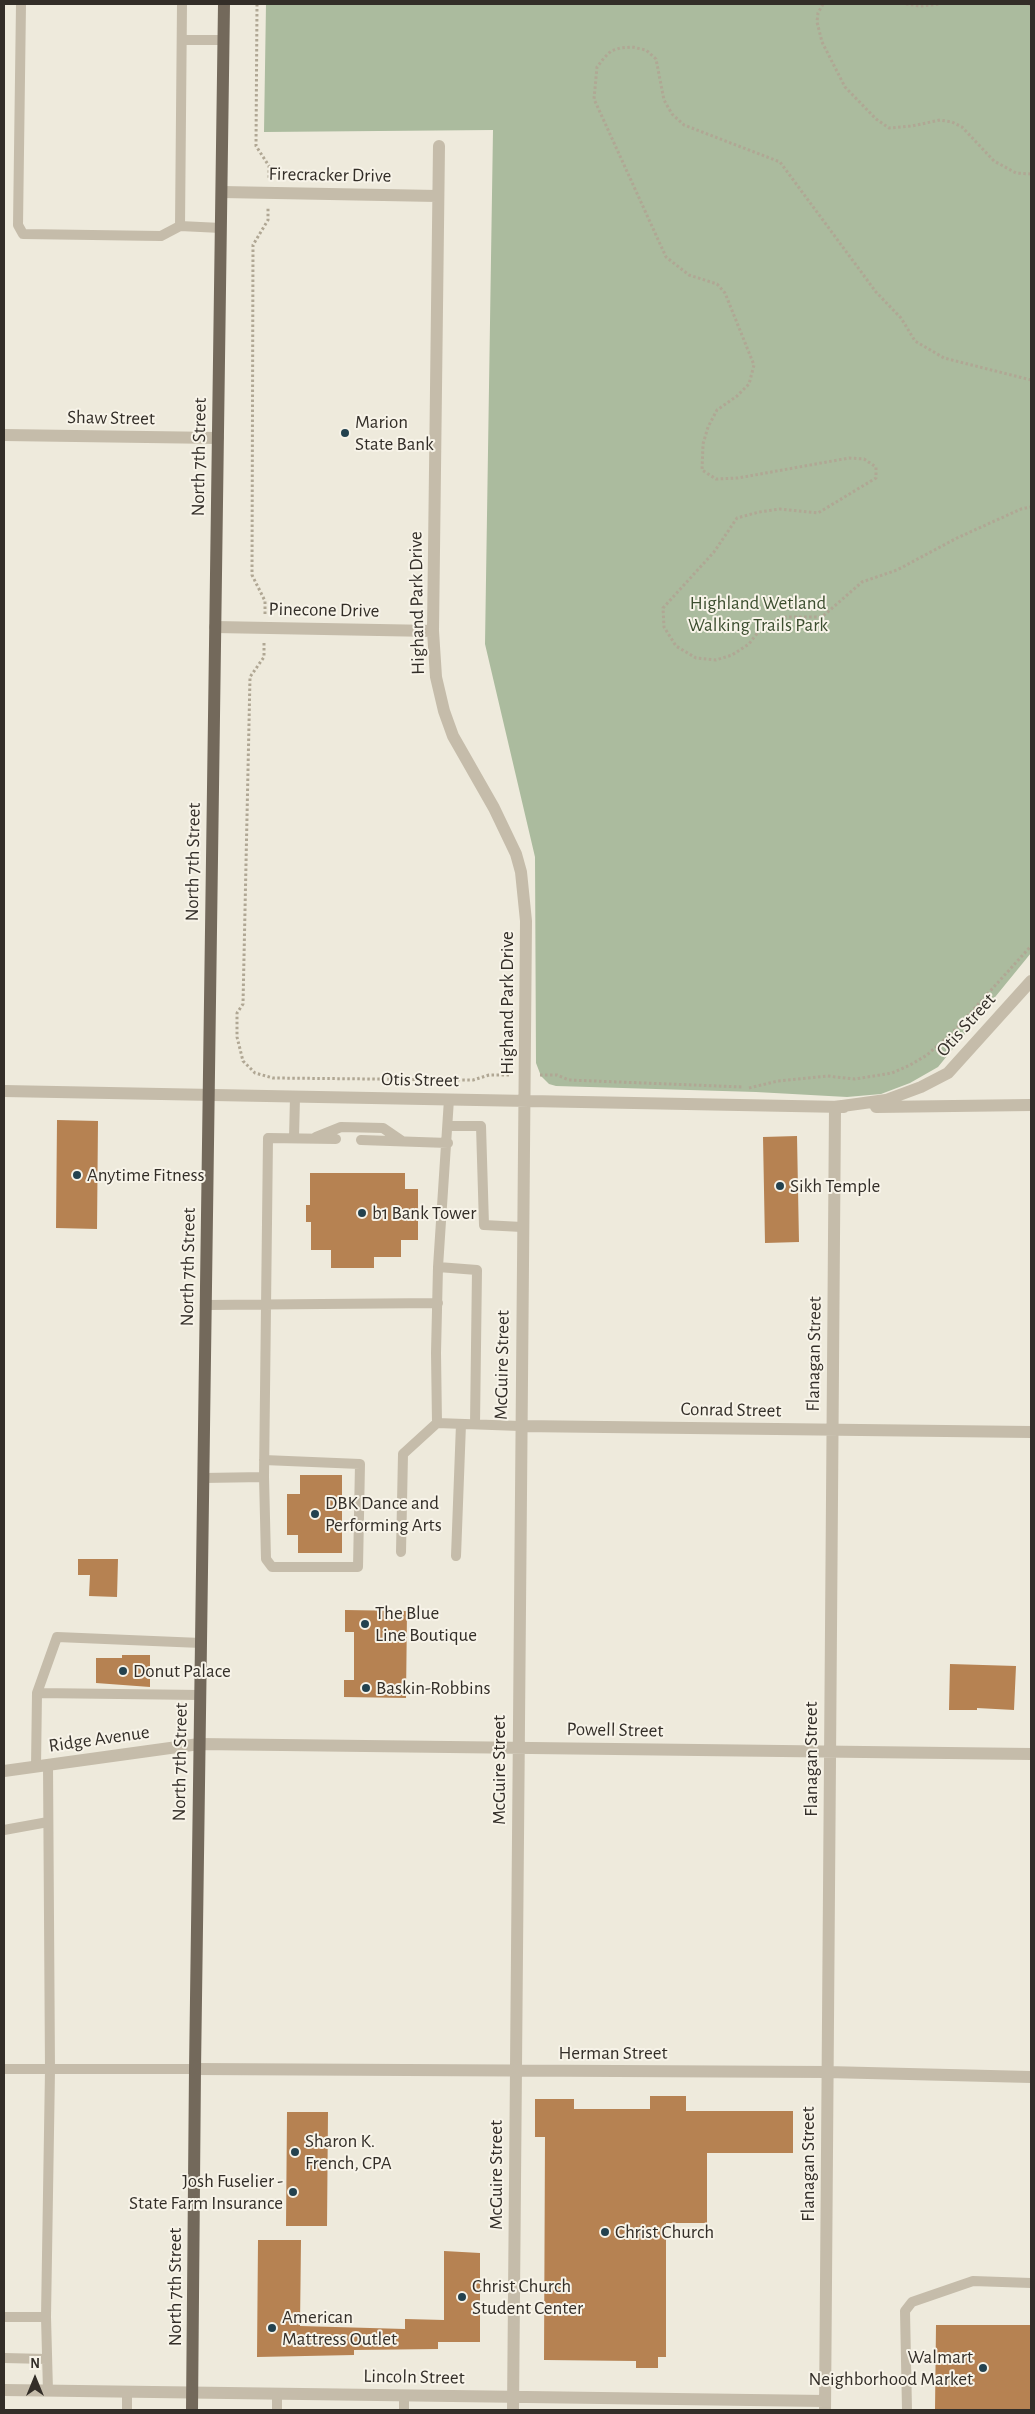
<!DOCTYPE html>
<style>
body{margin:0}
#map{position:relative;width:1035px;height:2414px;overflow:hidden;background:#eeeadc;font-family:"Alegreya Sans",sans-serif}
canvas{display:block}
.frame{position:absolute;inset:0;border:5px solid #332e28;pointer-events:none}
.north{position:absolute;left:10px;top:2354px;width:50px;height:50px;-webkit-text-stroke:4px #f7f3e8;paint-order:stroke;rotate:0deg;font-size:14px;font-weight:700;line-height:20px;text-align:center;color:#332e28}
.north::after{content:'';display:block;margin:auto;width:18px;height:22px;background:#332e28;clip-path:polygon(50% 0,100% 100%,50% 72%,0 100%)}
</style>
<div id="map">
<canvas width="1035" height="2414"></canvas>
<div class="frame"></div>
<div class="north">N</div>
</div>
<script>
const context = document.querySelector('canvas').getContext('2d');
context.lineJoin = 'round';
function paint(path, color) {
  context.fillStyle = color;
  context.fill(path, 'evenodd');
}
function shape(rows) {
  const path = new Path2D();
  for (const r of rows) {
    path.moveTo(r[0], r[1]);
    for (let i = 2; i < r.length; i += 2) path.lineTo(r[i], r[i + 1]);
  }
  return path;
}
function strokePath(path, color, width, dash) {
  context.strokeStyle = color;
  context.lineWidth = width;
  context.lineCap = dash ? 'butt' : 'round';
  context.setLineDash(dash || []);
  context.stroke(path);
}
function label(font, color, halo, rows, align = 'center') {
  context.font = font + ' "Alegreya Sans",sans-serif';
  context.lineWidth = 4;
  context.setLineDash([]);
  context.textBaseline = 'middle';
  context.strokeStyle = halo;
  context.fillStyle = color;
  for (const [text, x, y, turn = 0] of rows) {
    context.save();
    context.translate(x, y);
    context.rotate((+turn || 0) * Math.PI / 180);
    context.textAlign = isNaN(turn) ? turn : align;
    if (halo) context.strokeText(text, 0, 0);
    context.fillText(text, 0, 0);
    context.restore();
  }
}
paint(shape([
 [266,4,1031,4,1031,953,938,1067,910,1083,881,1094,847,1097,756,1092,556,1086,549,1084,541,1076,536,1063,535,857,485,644,493,130,264,132]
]), '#abbb9e');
paint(shape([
 [57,1120,98,1121,97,1229,56,1228],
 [797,1136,799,1242,765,1243,763,1137],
 [310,1173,405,1173,405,1189,418,1189,418,1240,401,1240,401,1257,374,1257,374,1268,331,1268,331,1250,311,1250,311,1222,306,1222,306,1205,310,1205],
 [300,1475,342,1475,342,1553,298,1553,298,1535,287,1535,287,1494,300,1494],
 [78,1559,118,1559,117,1597,89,1596,90,1575,78,1575],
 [345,1610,407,1611,406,1698,344,1697,344,1680,354,1680,354,1632,345,1632],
 [122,1655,150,1655,150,1687,96,1683,96,1658,122,1658],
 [950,1664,1016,1666,1014,1710,977,1708,977,1710,949,1710],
 [650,2096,686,2096,686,2111,793,2111,793,2153,707,2153,707,2223,666,2223,666,2357,658,2357,658,2368,636,2368,636,2361,544,2360,545,2137,535,2137,535,2099,574,2099,574,2109,650,2109],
 [287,2112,328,2112,327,2226,286,2226],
 [258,2240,301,2240,300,2326,405,2329,405,2319,444,2320,444,2251,480,2253,480,2342,438,2342,438,2349,354,2350,354,2355,257,2357],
 [936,2325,1031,2325,1031,2410,935,2410]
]), '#b68252');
strokePath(shape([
 [257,4,256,146,269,166,269,179],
 [823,4,818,13,817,22,822,42,845,87,876,119,889,128,912,126,940,120,952,122,962,127,994,161,1016,173,1031,174],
 [906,4,920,6,940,4],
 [1029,4,1031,5],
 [1031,380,944,358,915,341,901,318,876,292,780,162,684,125,672,114,664,100,656,59,646,50,632,47,620,48,611,51,604,58,597,67,594,99,666,257,689,275,717,284,725,293,754,365,749,384,737,396,717,410,708,427,703,444,702,470,716,479,738,478,849,458,864,459,876,467,876,478,818,513,780,509,759,512,737,518,714,552,663,608,664,627,676,646,696,658,716,660,732,655,749,644,762,627,770,622,785,617,822,617,862,582,897,570,957,538,1021,509,1031,507],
 [265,614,265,601,252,575,253,245,268,220,268,207],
 [264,643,264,657,250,677,243,1004,237,1013,237,1037,243,1061,255,1073,273,1078,473,1080,489,1075,509,1075],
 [540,1075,557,1075,569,1080,743,1087],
 [749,1088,778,1081,827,1076,855,1079,892,1073,910,1065,927,1055,952,1033,1031,946]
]), '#b0a794', 3, [2.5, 2.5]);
strokePath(shape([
 [21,4,18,225,23,234,161,236,180,226,221,228],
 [182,40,224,40],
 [180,226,182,4],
 [448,1126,481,1126,484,1225,522,1227],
 [316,1137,341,1127,383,1128,402,1141],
 [294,1138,295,1097],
 [361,1140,448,1143],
 [438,1267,477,1270,475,1424],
 [206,1305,438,1303],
 [437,1423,436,1353,438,1267,449,1099],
 [264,1460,360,1464,358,1567,272,1567,266,1559,264,1477],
 [203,1478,264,1477,268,1138,336,1139],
 [401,1552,403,1454,437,1423,520,1426],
 [456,1556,461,1424],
 [37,1693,200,1695],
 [48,1765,50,2070,46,2317,48,2391],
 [36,1767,37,1693,57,1637,201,1643],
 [4,1830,48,1822],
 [4,2069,195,2069],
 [4,2317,46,2317],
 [4,2358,47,2359],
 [127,2392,127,2410],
 [277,2410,277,2394],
 [404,2410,404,2395],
 [907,2410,905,2311,912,2302,973,2281,1031,2283]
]), '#c5bcaa', 10);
strokePath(shape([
 [439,146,433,631,436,677,444,711,453,736,494,808,516,854,521,872,526,921,513,2410],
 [222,192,437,196],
 [4,435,218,438],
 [215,627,433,631],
 [4,1091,844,1107],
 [876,1107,1031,1105],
 [520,1426,1031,1432],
 [4,1771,199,1744,1031,1754],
 [195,2069,827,2072,1031,2077],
 [4,2390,825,2401],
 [825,2410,835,1107,886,1100,921,1087,948,1073,1031,981]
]), '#c5bcaa', 12);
strokePath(shape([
 [192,2410,195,2069,224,4]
]), '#73695b', 12);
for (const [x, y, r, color] of [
 [345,433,5,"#23424f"],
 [77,1175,5,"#23424f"],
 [780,1186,5,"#23424f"],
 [362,1213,5,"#23424f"],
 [315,1514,5,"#23424f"],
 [365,1624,5,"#23424f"],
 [123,1671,5,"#23424f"],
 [366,1688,5,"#23424f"],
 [295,2152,5,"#23424f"],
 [293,2192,5,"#23424f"],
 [605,2232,5,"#23424f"],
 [462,2297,5,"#23424f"],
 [272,2328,5,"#23424f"],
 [983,2368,5,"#23424f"]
]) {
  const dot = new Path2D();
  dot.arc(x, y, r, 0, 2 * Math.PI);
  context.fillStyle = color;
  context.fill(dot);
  strokePath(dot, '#f7f3e8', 2);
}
label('19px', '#332e28', '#f7f3e8', [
 ["Firecracker Drive",330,175,1],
 ["Shaw Street",111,418,1],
 ["North 7th Street",199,457,-89],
 ["Highand Park Drive",417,603,-91],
 ["Pinecone Drive",324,610,1],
 ["North 7th Street",193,862,-89],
 ["Highand Park Drive",507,1003,-90],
 ["Otis Street",966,1025,-48],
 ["Otis Street",420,1080,1],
 ["North 7th Street",188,1267,-89],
 ["Flanagan Street",814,1354,-89],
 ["McGuire Street",502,1365,-89],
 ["Conrad Street",731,1410,1],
 ["Powell Street",615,1730,1],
 ["Ridge Avenue",99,1739,-8],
 ["Flanagan Street",811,1759,-90],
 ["North 7th Street",180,1762,-89],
 ["McGuire Street",499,1770,-90],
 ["Herman Street",613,2053],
 ["Flanagan Street",808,2164,-90],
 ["McGuire Street",496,2175,-90],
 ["North 7th Street",175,2287,-90],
 ["Lincoln Street",414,2377,1]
]);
label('19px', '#332e28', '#f7f3e8', [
 ["Marion",355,422],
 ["State Bank",355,444],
 ["Anytime Fitness",87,1175],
 ["Sikh Temple",790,1186],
 ["b1 Bank Tower",372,1213],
 ["DBK Dance and",325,1503],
 ["Performing Arts",325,1525],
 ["The Blue",375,1613],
 ["Line Boutique",375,1635],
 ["Donut Palace",133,1671],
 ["Baskin-Robbins",376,1688],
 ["Sharon K.",305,2141],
 ["French, CPA",305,2163],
 ["Josh Fuselier -",283,2181,"right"],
 ["State Farm Insurance",283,2203,"right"],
 ["Christ Church",615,2232],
 ["Christ Church",472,2286],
 ["Student Center",472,2308],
 ["American",282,2317],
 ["Mattress Outlet",282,2339],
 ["Walmart",973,2357,"right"],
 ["Neighborhood Market",973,2379,"right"]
], 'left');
label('19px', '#3c4e2f', '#f7f3e8', [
 ["Highland Wetland",758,603],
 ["Walking Trails Park",758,625]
]);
</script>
